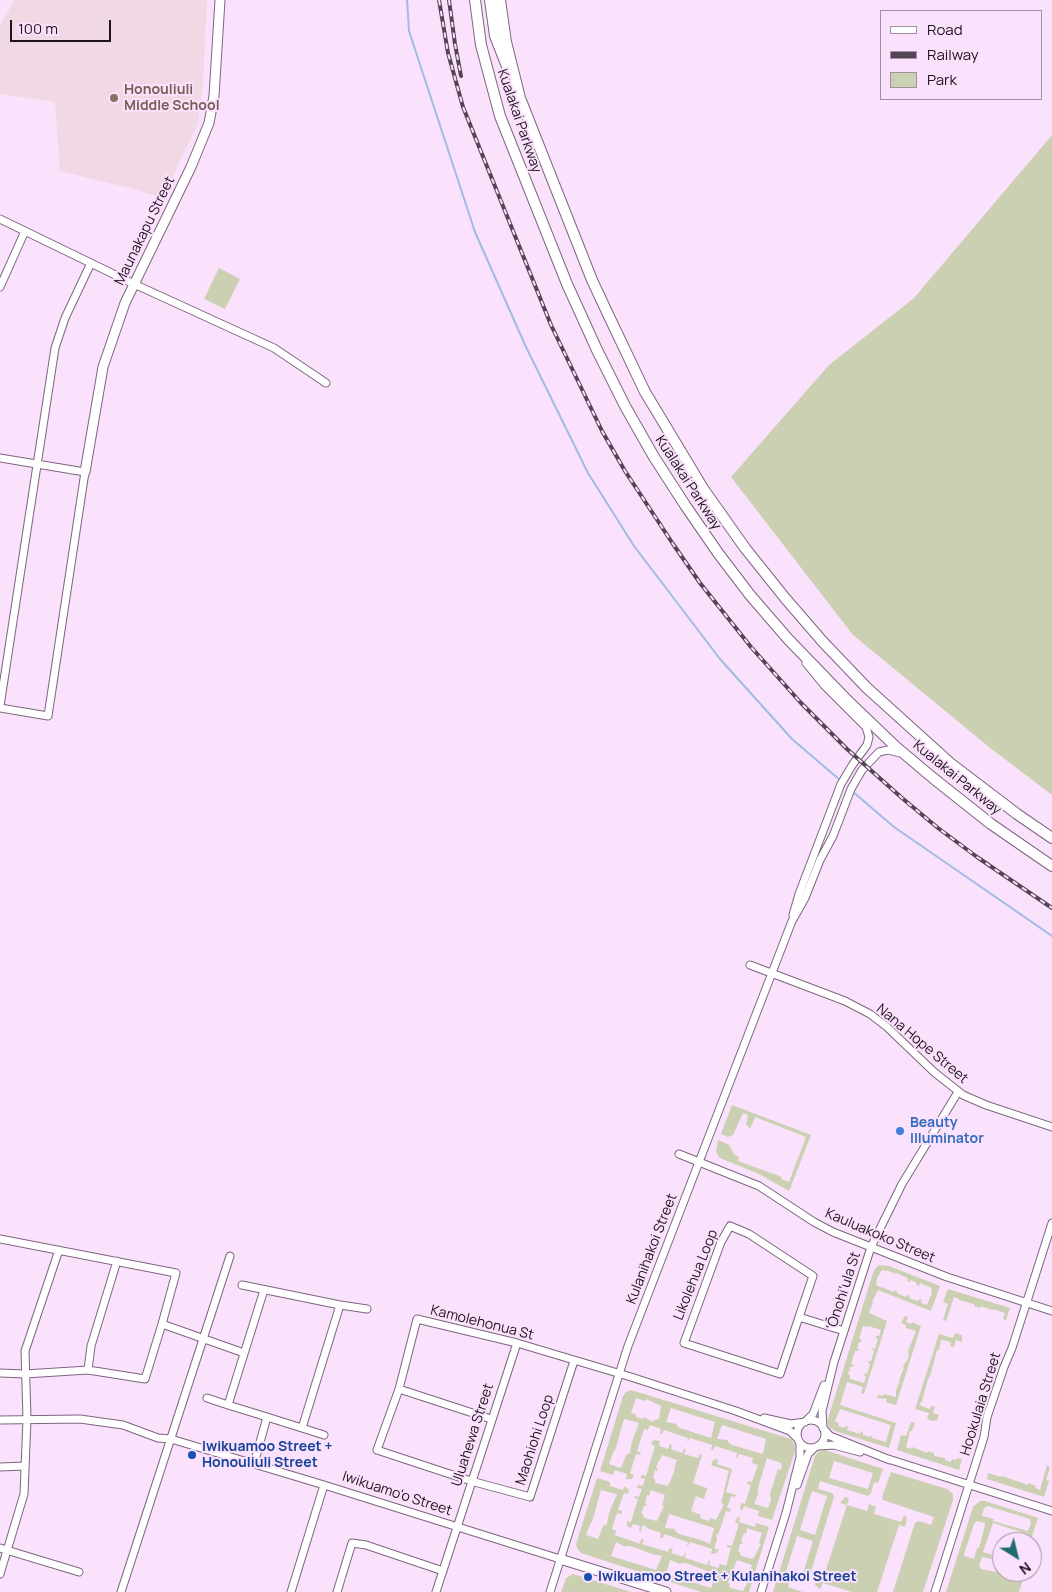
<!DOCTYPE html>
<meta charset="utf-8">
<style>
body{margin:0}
#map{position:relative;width:1052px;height:1592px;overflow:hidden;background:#fae1fc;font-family:Manrope,sans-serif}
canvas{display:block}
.legend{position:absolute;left:880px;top:10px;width:162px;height:90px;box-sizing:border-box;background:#fae1fc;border:1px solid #a28fa3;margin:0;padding:6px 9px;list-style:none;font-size:15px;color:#1d141e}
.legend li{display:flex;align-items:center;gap:10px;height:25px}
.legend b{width:25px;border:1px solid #a28fa3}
.north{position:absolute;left:992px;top:1532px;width:50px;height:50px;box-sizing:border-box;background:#fae1fc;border:1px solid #a28fa3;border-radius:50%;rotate:144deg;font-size:14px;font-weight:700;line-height:20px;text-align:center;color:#1d141e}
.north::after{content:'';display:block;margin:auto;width:18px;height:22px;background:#1f6b6d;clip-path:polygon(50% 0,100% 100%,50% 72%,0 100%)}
.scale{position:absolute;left:10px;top:20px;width:101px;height:22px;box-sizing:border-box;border:2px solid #1d141e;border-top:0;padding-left:6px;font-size:15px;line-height:18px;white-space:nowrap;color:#1d141e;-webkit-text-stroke:4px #fae1fc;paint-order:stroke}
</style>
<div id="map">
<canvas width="1052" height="1592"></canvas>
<ul class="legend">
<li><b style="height:6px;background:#fff"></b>Road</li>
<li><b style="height:6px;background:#534654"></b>Railway</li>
<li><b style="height:14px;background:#cbd0b2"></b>Park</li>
</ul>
<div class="north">N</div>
<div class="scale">100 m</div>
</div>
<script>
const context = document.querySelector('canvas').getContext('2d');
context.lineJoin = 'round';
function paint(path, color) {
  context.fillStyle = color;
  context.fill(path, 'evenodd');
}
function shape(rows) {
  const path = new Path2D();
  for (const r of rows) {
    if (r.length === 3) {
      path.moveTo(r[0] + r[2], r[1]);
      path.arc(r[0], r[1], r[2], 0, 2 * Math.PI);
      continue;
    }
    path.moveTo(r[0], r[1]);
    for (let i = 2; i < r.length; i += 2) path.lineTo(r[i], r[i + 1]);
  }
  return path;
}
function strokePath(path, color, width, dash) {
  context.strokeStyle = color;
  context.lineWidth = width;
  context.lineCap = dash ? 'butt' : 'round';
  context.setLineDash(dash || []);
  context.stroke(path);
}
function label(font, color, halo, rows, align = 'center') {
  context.font = font + ' Manrope,sans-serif';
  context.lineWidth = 4;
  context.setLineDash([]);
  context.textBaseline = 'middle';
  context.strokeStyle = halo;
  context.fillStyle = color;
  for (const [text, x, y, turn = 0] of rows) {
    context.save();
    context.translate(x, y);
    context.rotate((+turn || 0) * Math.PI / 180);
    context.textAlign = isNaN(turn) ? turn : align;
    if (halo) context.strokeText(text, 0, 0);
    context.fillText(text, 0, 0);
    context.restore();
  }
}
paint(shape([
 [15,0,207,0,203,84,198,124,162,198,134,189,60,171,55,102,0,94,0,25]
]), '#f0d9e5');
paint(shape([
 [1052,135,1052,795,989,747,853,635,731,477,829,365,914,298],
 [219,268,240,279,225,309,204,299],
 [732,1105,811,1135,789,1191,759,1174,720,1158,716,1152,718,1140,729,1145,734,1154,739,1157,738,1161,782,1177,781,1179,789,1182,806,1137,755,1117,750,1129,746,1124,748,1115,743,1113,733,1135,728,1137,721,1134],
 [879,1265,889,1266,940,1286,931,1311,878,1290,872,1302,873,1302,869,1313,887,1321,864,1394,861,1393,863,1387,847,1382,840,1405,896,1423,889,1448,835,1431,829,1427,827,1422,869,1286,874,1270],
 [882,1270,885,1271,886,1270,894,1273,893,1275,896,1273,908,1278,907,1281,910,1282,911,1280,917,1283,916,1285,919,1286,920,1283,932,1288,931,1292,932,1293,927,1305,921,1303,922,1300,919,1299,918,1301,909,1298,910,1296,907,1295,906,1297,897,1293,897,1291,895,1290,894,1292,884,1288,883,1286,882,1288,876,1285,877,1278],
 [863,1326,867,1327,868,1326,881,1330,879,1336,876,1336,876,1338,878,1339,875,1349,873,1348,872,1350,874,1351,871,1361,869,1361,868,1363,870,1364,867,1374,865,1373,864,1375,866,1376,864,1383,850,1379,850,1375,848,1374,851,1366,853,1367,854,1365,851,1364,855,1351,858,1351,859,1349,857,1348,859,1342,861,1342,862,1340,859,1339],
 [840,1409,891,1425,886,1442,872,1438,871,1435,870,1437,863,1435,863,1432,861,1431,860,1434,847,1430,848,1427,846,1426,845,1428,838,1426,839,1424,835,1421],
 [948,1289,1010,1308,1006,1320,1003,1319,1005,1313,993,1309,992,1310,981,1306,980,1308,974,1306,974,1304,959,1300,959,1299,954,1297,946,1321,943,1320,948,1304,943,1302],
 [905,1316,908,1317,906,1322,911,1324,912,1322,921,1326,896,1405,886,1402,887,1399,877,1398,878,1395,883,1396,884,1394,896,1397,896,1390,900,1381,899,1380,904,1368,903,1367,906,1361,907,1361,909,1355,908,1351,916,1331,906,1328,906,1325,901,1323],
 [955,1333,962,1335,962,1342,956,1340,954,1347,950,1346,951,1343,948,1341,941,1340,939,1350,937,1350,931,1373,927,1382,922,1402,921,1402,919,1405,930,1409,931,1406,935,1407,933,1413,939,1415,937,1420,933,1421,927,1419,929,1413,915,1409,939,1334,953,1338],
 [631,1390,791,1439,795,1445,795,1451,772,1520,758,1516,759,1511,744,1506,742,1511,740,1508,741,1503,745,1504,751,1485,747,1484,748,1481,752,1482,758,1465,752,1463,753,1458,739,1454,737,1458,736,1458,737,1453,715,1446,713,1450,711,1450,712,1445,690,1438,687,1442,688,1438,664,1430,662,1434,660,1433,661,1429,650,1425,648,1430,644,1429,637,1451,641,1453,640,1455,636,1454,630,1473,634,1475,632,1479,626,1479,627,1474,615,1470,613,1475,600,1471,623,1396,626,1392],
 [636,1398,645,1401,646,1399,661,1406,659,1419,654,1420,653,1422,644,1417,643,1419,636,1417,636,1414,631,1413],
 [671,1408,715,1422,711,1438,680,1428,676,1425,677,1424,666,1422],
 [624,1419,639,1423,632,1442,630,1453,626,1455,621,1468,609,1464,614,1450,615,1451],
 [722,1425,766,1439,763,1454,732,1445,728,1442,728,1440,717,1439],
 [767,1458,781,1463,782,1465,781,1470,778,1469,770,1494,771,1500,768,1508,754,1504,758,1494,758,1488],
 [911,1422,915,1423,912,1431,910,1431,906,1447,911,1449,912,1447,927,1453,928,1451,934,1453,934,1456,945,1458,945,1460,951,1462,952,1459,956,1460,957,1458,962,1459,959,1470,897,1450,901,1435,906,1436],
 [654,1440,660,1441,659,1446,668,1449,670,1444,672,1445,671,1449,682,1453,684,1449,686,1449,684,1454,698,1458,700,1454,702,1455,693,1483,709,1489,707,1489,704,1499,696,1496,691,1511,701,1515,700,1518,709,1521,710,1518,716,1520,724,1504,721,1503,729,1471,711,1465,713,1460,718,1459,717,1464,732,1469,726,1492,736,1495,735,1497,731,1496,727,1508,731,1509,730,1512,726,1511,718,1535,716,1534,717,1540,714,1548,719,1550,717,1553,711,1554,712,1549,690,1542,688,1546,687,1546,688,1542,664,1534,663,1538,660,1538,661,1533,647,1528,647,1527,642,1525,641,1532,639,1531,640,1526,633,1524,631,1528,627,1526,627,1521,631,1522,638,1499,634,1497,635,1496,639,1497,642,1489,637,1488,638,1485,643,1486,645,1479,641,1478,641,1475,646,1476,655,1446,651,1444],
 [662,1455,677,1460,674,1469,675,1470,668,1486,655,1483,655,1479,653,1478,655,1470,657,1471,658,1468,656,1468,659,1460,660,1460],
 [651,1490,665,1495,662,1505,664,1506,657,1521,644,1518,643,1514,641,1513,644,1506,646,1506,647,1504,645,1503,647,1495,649,1496],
 [669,1514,714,1528,710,1544,701,1540,679,1534,675,1531,675,1529,665,1528],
 [825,1450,883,1469,878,1483,874,1482,871,1493,868,1496,820,1481,818,1489,832,1493,834,1496,833,1500,808,1581,803,1583,790,1579,788,1587,803,1592,773,1592,815,1456,819,1451],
 [834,1461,873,1473,868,1489,829,1478],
 [812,1491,827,1496,815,1535,800,1530],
 [797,1536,813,1541,801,1580,785,1575],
 [1047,1465,1050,1468,1046,1480,1049,1481,1044,1497,987,1479,988,1473,1001,1477,1002,1476,1028,1485,1029,1483,1036,1486,1035,1488,1040,1490],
 [891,1472,947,1489,953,1494,953,1500,923,1592,893,1592,915,1523,919,1521,931,1525,934,1517,883,1500,882,1497],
 [597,1478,610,1482,610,1486,623,1490,624,1486,629,1490,628,1494,624,1493,618,1510,622,1511,622,1514,617,1513,612,1529,616,1531,615,1535,640,1544,641,1539,644,1540,642,1544,668,1552,670,1548,673,1549,671,1553,683,1557,685,1553,686,1553,685,1558,707,1565,709,1560,710,1561,709,1565,718,1568,720,1564,726,1566,731,1548,727,1547,727,1545,732,1546,739,1524,735,1522,737,1518,740,1517,739,1522,755,1527,756,1523,769,1527,749,1592,701,1592,581,1553,577,1548,576,1544],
 [601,1490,617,1494,609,1513,607,1524,603,1526,598,1539,586,1535,591,1522,592,1522],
 [747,1528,762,1533,759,1543,761,1544,753,1559,741,1556,740,1552,738,1551,740,1544,742,1544,743,1542,741,1541,744,1533,746,1534],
 [616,1542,625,1547,626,1546,631,1546,652,1554,662,1556,656,1570,611,1556],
 [670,1560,680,1564,681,1563,686,1563,710,1572,711,1571,716,1573,711,1588,666,1574],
 [737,1560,752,1565,749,1574,751,1575,749,1580,743,1591,731,1588,729,1586,730,1584,728,1583],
 [845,1497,849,1498,847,1505,867,1511,869,1504,876,1507,874,1514,901,1522,904,1515,907,1518,905,1527,899,1525,877,1592,852,1592,823,1583,820,1589,815,1585,816,1580,822,1582,847,1505,840,1503],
 [980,1501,985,1501,1038,1518,1030,1542,1025,1542,1027,1534,993,1523,983,1552,1002,1558,1002,1561,982,1557,979,1566,981,1569,1002,1573,1002,1575,1012,1578,1016,1572,1025,1572,1019,1592,946,1592,973,1507],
 [988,1506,1030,1519,1031,1523,1028,1531,993,1521,994,1519,982,1516,984,1508],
 [977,1521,985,1523,985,1525,979,1548,977,1548,974,1559,964,1556,964,1554,974,1524],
 [573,1574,576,1575,631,1592,561,1592,566,1578]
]), '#cbd0b2');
strokePath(shape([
 [407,0,409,31,475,232,526,347,588,473,634,546,720,659,792,739,841,781],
 [852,791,894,827,1052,936]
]), '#9fbde1', 2);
const minor = shape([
 [0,219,134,284,274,348,326,383],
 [0,287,25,231],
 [0,458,85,472,48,716,0,708],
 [0,706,55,348,65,318,91,263],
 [793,915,799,894,841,784,853,764,867,745,869,737,866,727,824,685,806,663],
 [750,965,845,1001,870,1014,887,1027,934,1072,963,1095,986,1105,1052,1127],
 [679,1154,759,1186,814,1222,833,1232,947,1277,1052,1311],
 [0,1239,176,1273,162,1324,145,1379,88,1370,25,1374,0,1373],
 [242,1285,340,1305],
 [799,1317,780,1374,684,1343,721,1242,730,1226,749,1234,813,1276,799,1317,844,1331],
 [162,1324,244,1353],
 [574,1361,530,1497,471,1481,377,1450,399,1389,417,1319,517,1343,631,1377,736,1411,790,1431,798,1439],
 [88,1370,91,1346,117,1261],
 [399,1389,491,1419],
 [207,1398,228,1405,264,1290],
 [228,1405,267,1417],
 [764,1418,791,1424,805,1422,813,1414,824,1385],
 [0,1420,80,1419,123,1425,158,1438,171,1439,324,1485,560,1559],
 [811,1434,14],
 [302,1428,340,1305,367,1309],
 [818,1446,834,1445,860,1452],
 [885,1458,1052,1511],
 [890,1460,830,1436,823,1428,822,1411,834,1362,871,1247,902,1184,958,1092],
 [254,1464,267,1417,324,1435],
 [0,1467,25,1466],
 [797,1485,808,1454,814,1448],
 [0,1548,79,1572],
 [0,1574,24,1494,27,1419,25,1351,59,1250],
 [121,1592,230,1256],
 [291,1592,324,1485],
 [337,1592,352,1543,366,1545,443,1571],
 [436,1592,517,1343],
 [550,1592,628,1346,792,921,805,898,820,860,833,836,851,789,862,770,879,752,888,750,900,753],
 [761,1592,786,1513,800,1457,800,1443],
 [935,1592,984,1437,987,1417,1004,1367,1012,1348,1052,1223]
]);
const tertiary = shape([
 [85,472,103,367,125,303,191,167,209,123,214,96,220,0],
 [560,1559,666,1592]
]);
const secondary = shape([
 [475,0,481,45,500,116,567,284,597,350,625,406,654,457,685,505,718,553,750,595,788,639,845,698,895,746,933,778,991,824,1052,866],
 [490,0,495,36,508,69],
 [500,0,506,42,520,98,592,280,606,310,645,392,704,490,745,548,785,598,823,642,867,688,950,763,1017,814,1052,838]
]);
strokePath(minor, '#7c667e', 9);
strokePath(tertiary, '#7c667e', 11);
strokePath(secondary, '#7c667e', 12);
strokePath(minor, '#fff', 7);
strokePath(tertiary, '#fff', 9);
strokePath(secondary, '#fff', 10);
const rail = shape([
 [439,0,448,53,463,107,551,325,602,431,625,471,673,544,700,583,751,647,801,703,847,749,902,798,938,828,977,857,1052,908],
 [449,0,455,44,461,76]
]);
strokePath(rail, '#534654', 4);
strokePath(rail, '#fae1fc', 2, [5.5]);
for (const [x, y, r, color] of [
 [114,98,5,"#8d6e63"],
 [900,1131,5,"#3f7fe0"],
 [192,1455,5,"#1a4fb4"],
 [588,1577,5,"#1a4fb4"]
]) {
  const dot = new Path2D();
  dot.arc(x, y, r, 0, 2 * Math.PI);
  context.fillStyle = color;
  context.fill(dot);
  strokePath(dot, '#fae1fc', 2);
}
label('bold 14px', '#785e54', '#fae1fc', [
 ["Honouliuli",124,90],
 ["Middle School",124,106]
], 'left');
label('14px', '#1d141e', '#fae1fc', [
 ["Kualakai Parkway",519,121,71],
 ["Maunakapu Street",145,231,-64],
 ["Kualakai Parkway",688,483,57],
 ["Kualakai Parkway",957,778,39],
 ["Nana Hope Street",922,1044,40],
 ["Kauluakoko Street",880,1236,23],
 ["Kulanihakoi Street",652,1249,-69],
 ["Likolehua Loop",696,1275,-68],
 ["‘Ōnohi‘ula St",844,1291,-72],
 ["Kamolehonua St",482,1323,14],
 ["Hookulaia Street",981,1404,-73],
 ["Uluahewa Street",473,1435,-72],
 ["Maohiohi Loop",535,1440,-72],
 ["Iwikuamo'o Street",397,1494,18]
]);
label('bold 14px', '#366cbe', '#fae1fc', [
 ["Beauty",910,1123],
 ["Illuminator",910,1139]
], 'left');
label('bold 14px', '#164399', '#fae1fc', [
 ["Iwikuamoo Street +",202,1447],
 ["Honouliuli Street",202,1463],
 ["Iwikuamoo Street + Kulanihakoi Street",598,1577]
], 'left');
</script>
